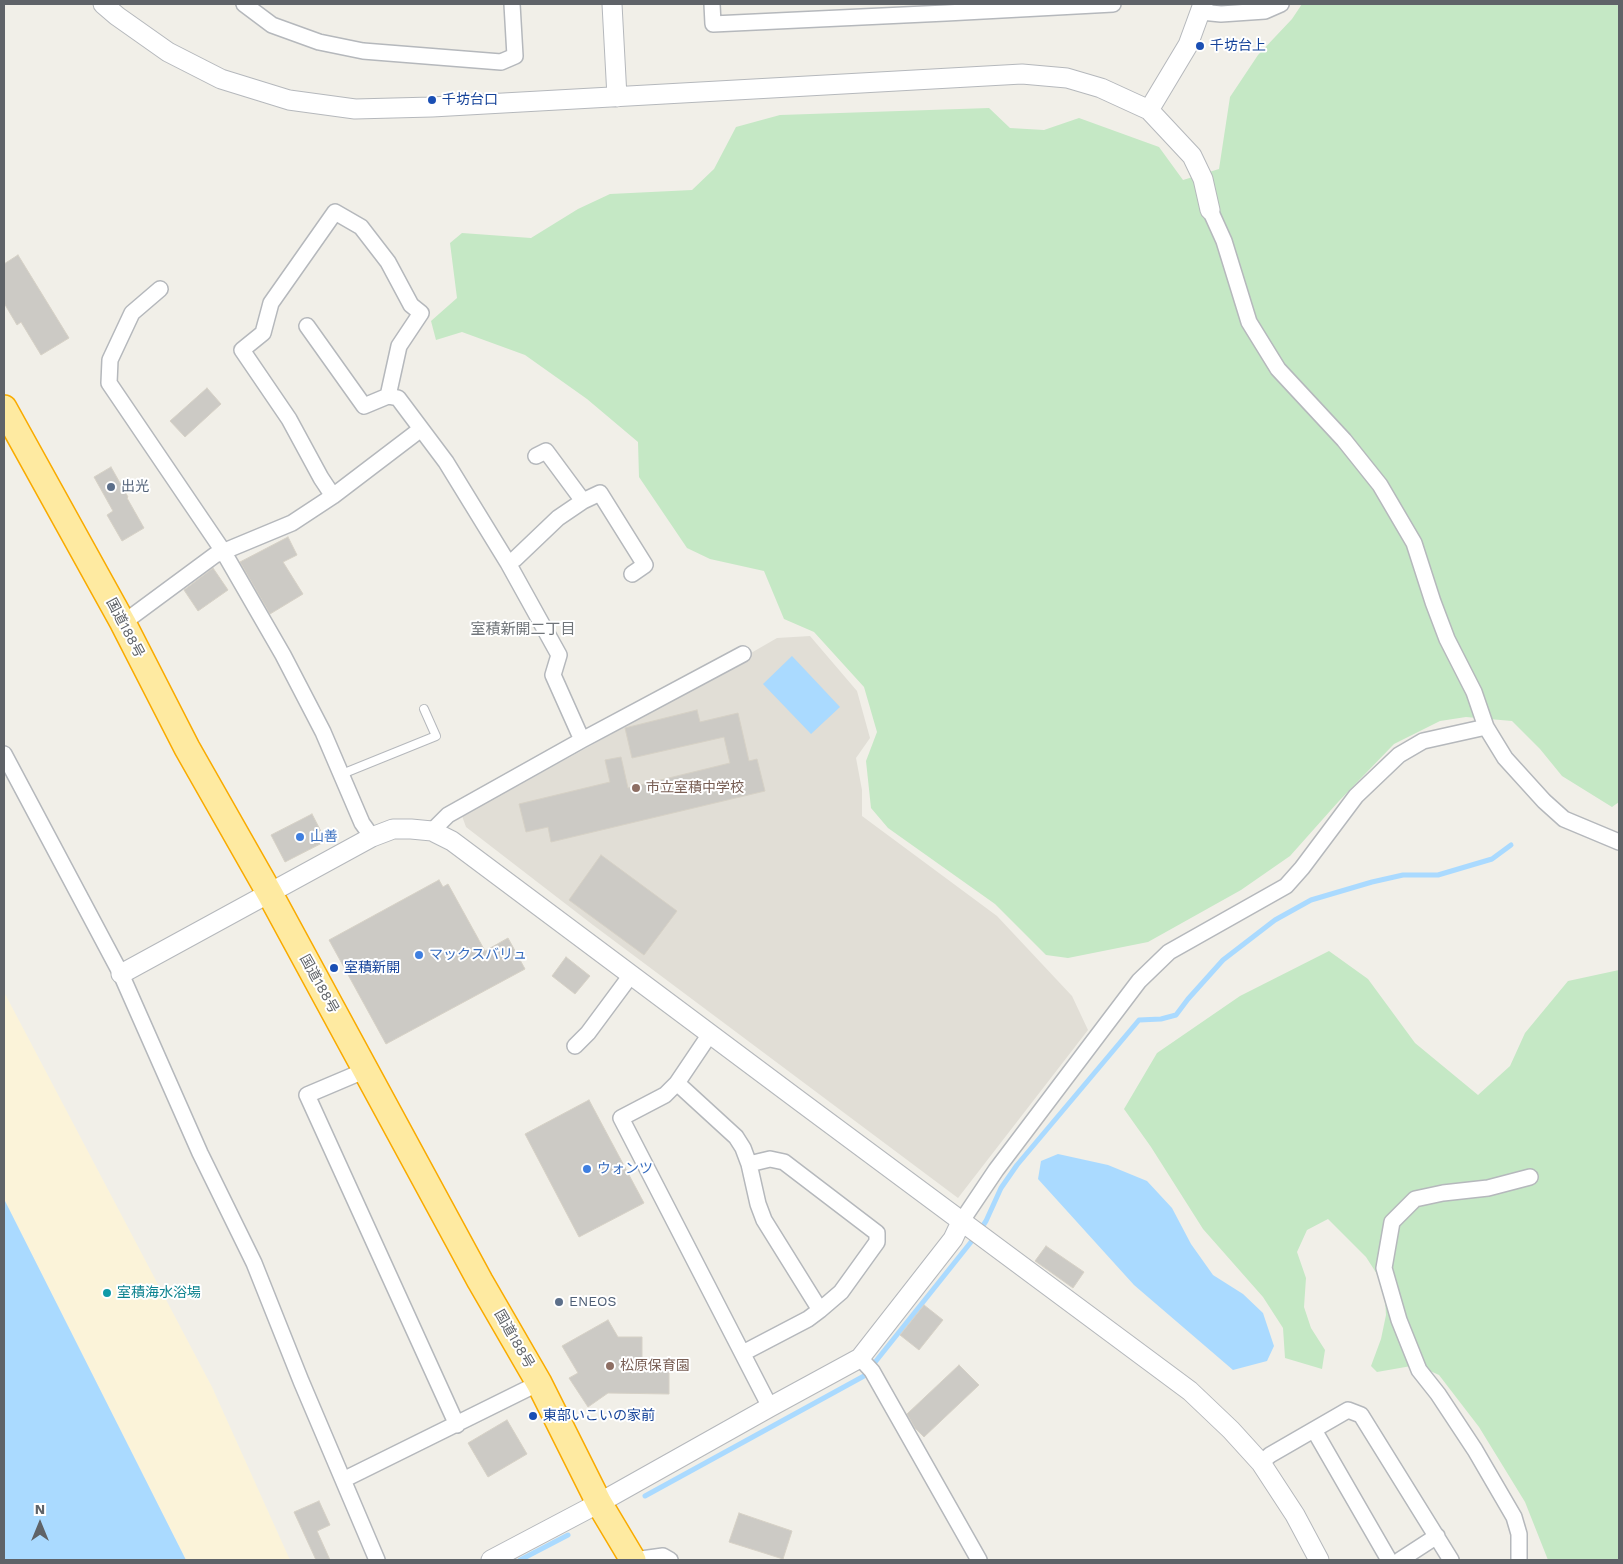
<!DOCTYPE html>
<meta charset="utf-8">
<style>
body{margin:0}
#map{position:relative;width:1623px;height:1564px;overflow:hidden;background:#f1efe8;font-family:"Work Sans",sans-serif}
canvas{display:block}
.frame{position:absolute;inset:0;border:5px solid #5f6368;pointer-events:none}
.north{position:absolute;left:15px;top:1499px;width:50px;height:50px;-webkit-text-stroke:4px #fff;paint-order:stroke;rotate:0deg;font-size:14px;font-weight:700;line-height:20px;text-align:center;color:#5f6368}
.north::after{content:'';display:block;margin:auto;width:18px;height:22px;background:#5f6368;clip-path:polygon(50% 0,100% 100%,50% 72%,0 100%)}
</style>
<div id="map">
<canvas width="1623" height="1564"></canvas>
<div class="frame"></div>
<div class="north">N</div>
</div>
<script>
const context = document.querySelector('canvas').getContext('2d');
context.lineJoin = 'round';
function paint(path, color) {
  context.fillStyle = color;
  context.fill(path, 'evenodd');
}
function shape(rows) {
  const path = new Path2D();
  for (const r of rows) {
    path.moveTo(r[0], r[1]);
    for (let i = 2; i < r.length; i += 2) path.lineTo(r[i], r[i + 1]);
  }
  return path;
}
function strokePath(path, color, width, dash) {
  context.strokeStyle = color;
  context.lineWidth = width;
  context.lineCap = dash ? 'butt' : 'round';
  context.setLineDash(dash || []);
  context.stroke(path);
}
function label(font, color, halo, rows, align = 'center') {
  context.font = font + ' "Work Sans","Noto Sans JP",sans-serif';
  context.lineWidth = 4;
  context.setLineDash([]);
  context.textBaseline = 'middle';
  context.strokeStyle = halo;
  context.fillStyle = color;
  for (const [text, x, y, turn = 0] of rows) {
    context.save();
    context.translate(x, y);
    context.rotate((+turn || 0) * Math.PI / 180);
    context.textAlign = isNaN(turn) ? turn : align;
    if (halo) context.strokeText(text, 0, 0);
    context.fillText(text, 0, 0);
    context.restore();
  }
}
paint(shape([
 [810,636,857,691,870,738,856,758,862,790,862,816,997,916,1072,996,1088,1030,958,1198,593,925,466,827,462,816,590,746,777,638]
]), '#e1ded6');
paint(shape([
 [1302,4,1619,4,1619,802,1612,807,1562,776,1540,749,1512,721,1466,717,1440,721,1394,744,1339,801,1290,856,1241,890,1148,942,1068,958,1046,955,995,904,888,828,871,808,866,761,877,732,864,687,814,632,784,619,764,571,710,559,687,548,639,477,638,442,587,399,525,355,462,332,436,340,431,321,457,298,450,243,462,233,531,238,578,209,610,194,692,190,714,169,736,127,780,115,989,108,1010,128,1044,130,1079,118,1159,147,1183,180,1219,169,1230,97,1258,55,1292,19],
 [1329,951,1368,979,1415,1043,1478,1095,1510,1066,1525,1033,1568,981,1619,970,1619,1560,1548,1560,1525,1502,1479,1427,1439,1375,1417,1365,1377,1372,1371,1366,1381,1339,1386,1315,1384,1285,1366,1257,1328,1219,1307,1230,1297,1252,1306,1278,1304,1307,1311,1328,1325,1350,1322,1369,1285,1358,1283,1328,1263,1297,1203,1229,1151,1147,1124,1109,1157,1053,1240,996]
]), '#c5e8c5');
paint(shape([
 [4,992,212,1387,290,1560,186,1560,4,1199]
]), '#fbf3d9');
paint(shape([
 [792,656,840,707,811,734,763,684],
 [1058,1154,1108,1165,1147,1181,1172,1208,1191,1244,1213,1275,1243,1294,1263,1313,1274,1346,1267,1361,1233,1370,1134,1285,1038,1179,1041,1161],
 [4,1199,186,1560,4,1560]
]), '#aadaff');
strokePath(shape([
 [980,1230,986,1221,1001,1188,1017,1165,1139,1020,1161,1019,1176,1015,1188,999,1223,960,1275,920,1311,900,1372,882,1403,875,1438,875,1492,859,1511,845],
 [645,1496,864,1376,975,1237],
 [520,1560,568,1535]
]), '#aadaff', 5);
const building = shape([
 [18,255,69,338,41,355,21,322,17,325,4,303,4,264,18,255],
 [207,388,221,404,185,437,170,421,207,388],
 [111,467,128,497,127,498,144,528,122,541,107,515,113,511,94,477,111,467],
 [288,537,297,555,283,562,303,594,270,614,240,562,288,537],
 [213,568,228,590,198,611,184,590,213,568],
 [697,710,700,722,738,713,749,761,757,759,765,791,551,842,548,827,526,832,519,804,610,782,605,760,621,757,628,788,730,763,724,737,632,758,625,728,697,710],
 [312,814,326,841,285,862,271,835,312,814],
 [601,855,677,911,644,955,569,900,601,855],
 [439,880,443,887,448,884,485,951,508,938,525,969,386,1044,329,940,439,880],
 [566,957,590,976,575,994,552,976,566,957],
 [589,1100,644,1203,579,1237,525,1134,589,1100],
 [1046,1246,1084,1272,1073,1288,1035,1261,1046,1246],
 [924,1305,943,1320,919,1350,900,1335,924,1305],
 [608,1320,618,1337,642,1337,642,1359,669,1359,669,1394,608,1393,588,1407,569,1378,578,1373,562,1346,608,1320],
 [959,1365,979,1385,924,1437,915,1428,907,1414,959,1365],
 [507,1420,527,1454,488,1477,468,1443,507,1420],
 [319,1501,330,1525,317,1531,330,1560,316,1560,294,1512,319,1501],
 [739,1513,792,1531,783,1559,729,1542,739,1513]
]);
paint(building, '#cccac5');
strokePath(building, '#d6d1c6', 1);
const service = shape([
 [342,774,436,736,424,709]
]);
const minor = shape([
 [244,4,272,25,319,42,363,51,501,62,515,56,512,4],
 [712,4,713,24,946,13,1113,4],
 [1201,12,1221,14,1265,11,1281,4],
 [1210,210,1224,241,1249,322,1278,369,1344,440,1380,485,1414,543,1433,602,1447,639,1474,692,1486,727,1505,758,1544,801,1564,819,1619,842],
 [160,289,132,313,110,360,109,383,223,551,283,655,323,732,362,823,372,837],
 [307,326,364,406,388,396,398,398,446,462,508,563,559,655,553,675,582,740],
 [536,456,546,451,583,501],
 [333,496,321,478,289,419,242,350,263,333,271,303,335,212,361,227,388,262,411,305,421,313,399,346,388,396],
 [508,563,515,559,558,518,583,501,600,493,645,565,632,574],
 [123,623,215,555,292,523,333,496,421,429],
 [4,754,121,974,200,1153,254,1263,301,1381,377,1560],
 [432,831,448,815,582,740,743,654],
 [710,1034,677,1083,665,1095,621,1118,770,1407],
 [575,1046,588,1033,631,975],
 [366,1070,307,1095,457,1425],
 [677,1083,736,1137,743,1148,749,1164,758,1204,764,1220,820,1310],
 [961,1222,996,1170,1139,981,1169,952,1286,886,1302,868,1356,796,1399,755,1423,741,1486,727],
 [743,1353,808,1319,820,1310,841,1292,877,1242,877,1233,784,1162,770,1159,749,1164],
 [860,1358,872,1371,979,1560],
 [1314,1430,1389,1560],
 [1261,1463,1270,1455,1348,1410,1361,1415,1451,1560],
 [343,1480,539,1383],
 [634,1560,663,1556,670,1560],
 [1400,1560,1437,1536],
 [1519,1560,1519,1534,1514,1517,1475,1450,1438,1394,1419,1370,1399,1320,1384,1268,1392,1222,1415,1199,1443,1193,1488,1188,1530,1177]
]);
const tertiary = shape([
 [103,4,117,16,168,52,221,79,289,100,355,109,432,107,1022,74,1067,78,1101,88,1149,110,1192,156,1203,179,1210,210],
 [612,4,617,97],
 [1149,110,1188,45,1203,4],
 [121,974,372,837,393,829,411,829,432,831,452,841,801,1102,1190,1391,1231,1430,1261,1463,1295,1515,1319,1560],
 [491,1560,599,1503,770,1407,860,1358,953,1239,961,1222]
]);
const trunk = shape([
 [4,408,123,623,187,748,270,894,480,1281,539,1383,599,1503,633,1560]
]);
strokePath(service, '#b5b8bc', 10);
strokePath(minor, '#b5b8bc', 18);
strokePath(tertiary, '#b5b8bc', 21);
strokePath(trunk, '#f9ab00', 28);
strokePath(service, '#fff', 8);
strokePath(minor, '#fff', 15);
strokePath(tertiary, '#fff', 19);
strokePath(trunk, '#feeaa1', 25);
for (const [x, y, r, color] of [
 [1200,46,5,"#1a4fb4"],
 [432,100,5,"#1a4fb4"],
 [111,487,5,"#5c6f8a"],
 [636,788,5,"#8d6e63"],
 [300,837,5,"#3f7fe0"],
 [419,955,5,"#3f7fe0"],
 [334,968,5,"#1a4fb4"],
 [587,1169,5,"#3f7fe0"],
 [107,1293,5,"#0f9aa8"],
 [559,1302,5,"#5c6f8a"],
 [610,1366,5,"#8d6e63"],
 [533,1416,5,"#1a4fb4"]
]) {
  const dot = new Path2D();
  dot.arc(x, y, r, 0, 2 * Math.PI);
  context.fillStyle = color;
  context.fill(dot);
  strokePath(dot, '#fff', 2);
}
label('14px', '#164399', '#fff', [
 ["千坊台上",1210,46],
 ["千坊台口",442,100],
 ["室積新開",344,968],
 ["東部いこいの家前",543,1416]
], 'left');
label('14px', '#4e5e75', '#fff', [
 ["出光",121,487],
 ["ENEOS",569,1302]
], 'left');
label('14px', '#5f6368', '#fff', [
 ["国道188号",125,628,62],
 ["国道188号",319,984,61],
 ["国道188号",514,1339,60]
]);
label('14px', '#785e54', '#fff', [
 ["市立室積中学校",646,788],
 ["松原保育園",620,1366]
], 'left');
label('14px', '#366cbe', '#fff', [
 ["山善",310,837],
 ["マックスバリュ",429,955],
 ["ウォンツ",597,1169]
], 'left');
label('14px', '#0d838f', '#fff', [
 ["室積海水浴場",117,1293]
], 'left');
label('15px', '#70757a', '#fff', [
 ["室積新開二丁目",523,630]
]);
</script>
